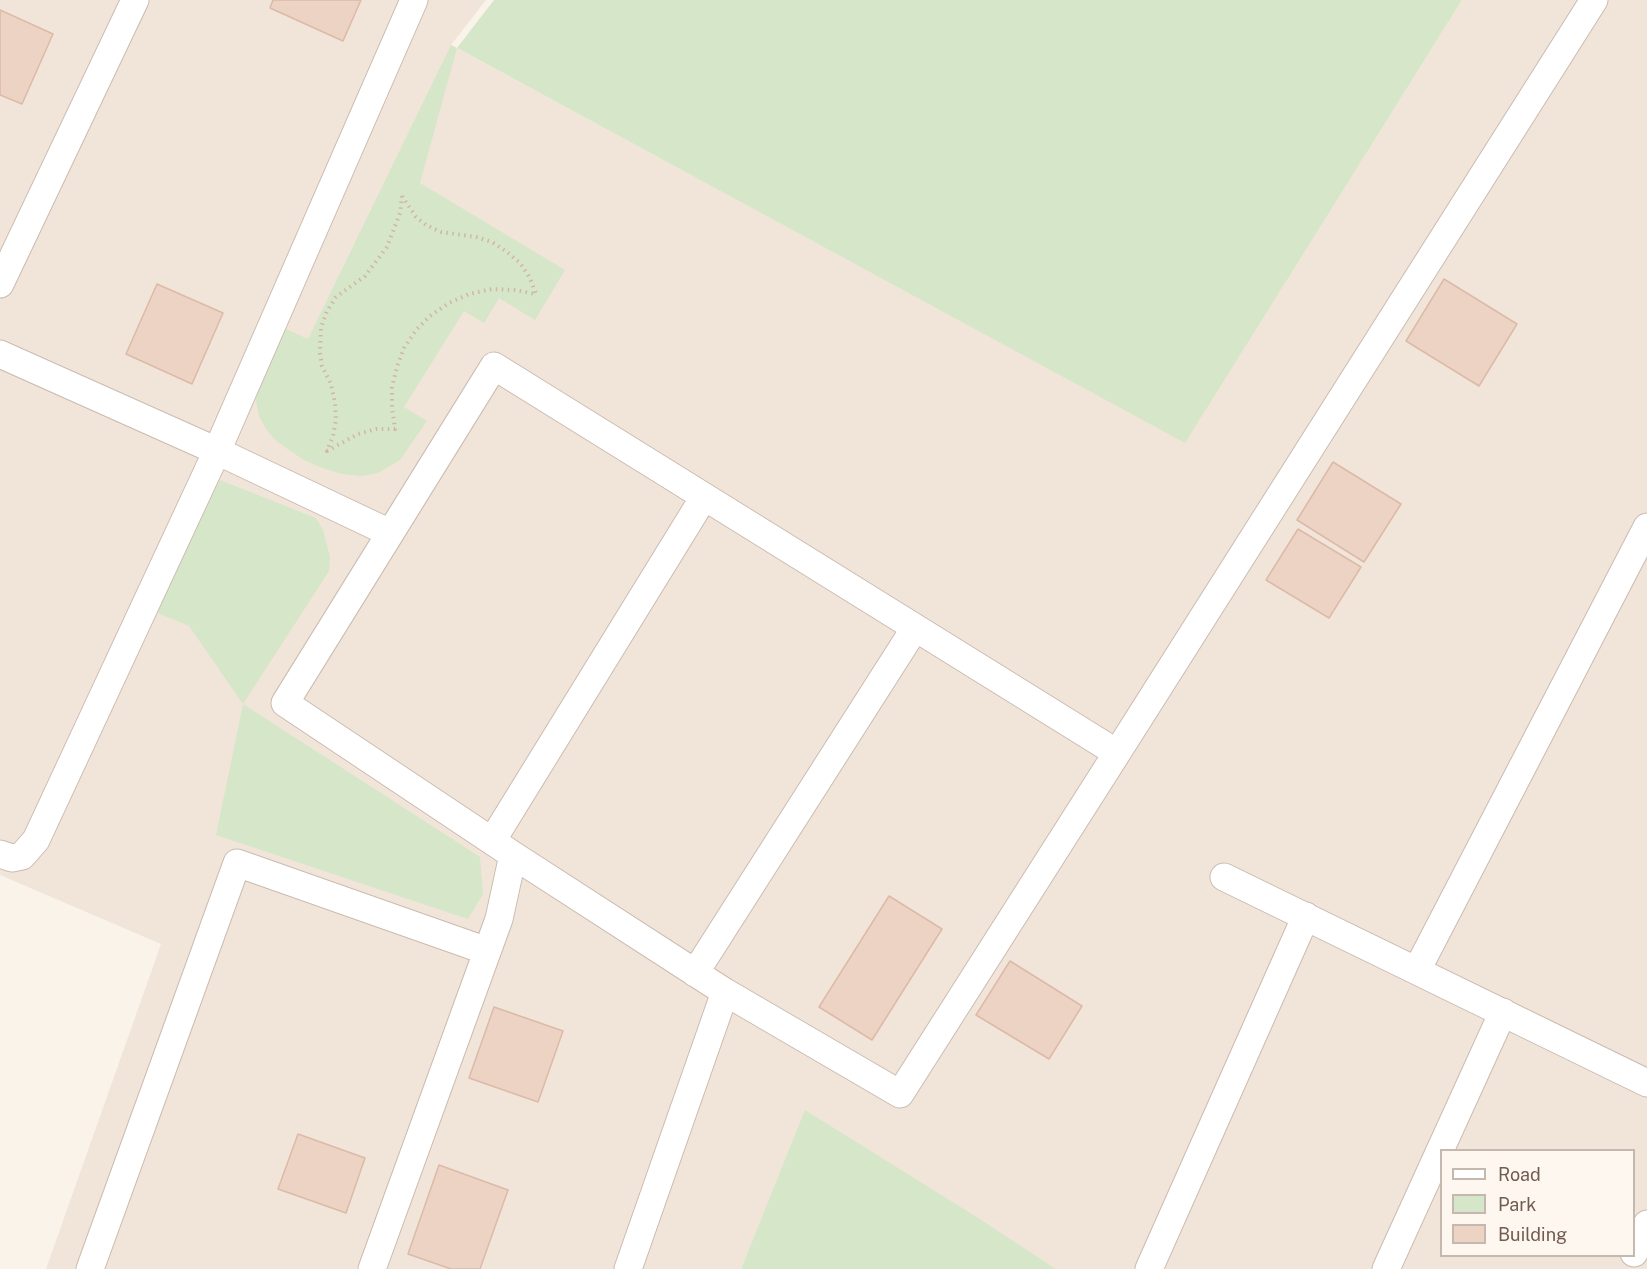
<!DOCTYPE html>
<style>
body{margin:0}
#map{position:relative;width:1647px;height:1269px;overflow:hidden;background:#faf3e9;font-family:"Public Sans",sans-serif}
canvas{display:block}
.legend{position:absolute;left:1440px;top:1149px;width:195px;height:108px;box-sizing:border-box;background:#fdf7ef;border:2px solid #c5b9af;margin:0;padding:8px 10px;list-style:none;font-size:18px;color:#725b50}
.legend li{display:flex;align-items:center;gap:12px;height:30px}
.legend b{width:30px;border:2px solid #c5b9af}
</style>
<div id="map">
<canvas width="1647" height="1269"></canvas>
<ul class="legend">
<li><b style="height:8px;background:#fff"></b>Road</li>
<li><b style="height:16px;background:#d6e6c9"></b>Park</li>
<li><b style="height:16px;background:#ecd3c4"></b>Building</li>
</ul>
</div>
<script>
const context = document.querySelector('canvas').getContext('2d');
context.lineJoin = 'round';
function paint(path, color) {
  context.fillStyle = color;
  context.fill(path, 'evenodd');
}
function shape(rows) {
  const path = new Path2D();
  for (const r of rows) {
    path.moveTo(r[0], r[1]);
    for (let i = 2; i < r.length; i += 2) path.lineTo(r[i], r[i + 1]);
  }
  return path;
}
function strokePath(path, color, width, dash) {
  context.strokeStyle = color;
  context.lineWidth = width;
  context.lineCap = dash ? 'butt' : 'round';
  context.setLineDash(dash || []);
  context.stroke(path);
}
paint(shape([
 [0,0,486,0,451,45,1185,442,1462,0,1647,0,1647,1269,1056,1269,806,1111,741,1269,46,1269,161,944,0,875],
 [1442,1150,1634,1150,1634,1256,1442,1256]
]), '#f1e5d9');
paint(shape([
 [494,0,1462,0,1185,443,457,48,420,183,565,270,535,320,499,298,484,323,464,311,404,407,427,421,400,460,378,473,362,476,342,474,322,468,304,460,276,441,266,429,259,416,256,401,257,385,284,328,308,339,451,45,457,48],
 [220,480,316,518,323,530,330,557,329,571,243,704,480,857,483,894,468,919,216,835,243,704,189,626,153,611],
 [805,1110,975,1216,1056,1269,741,1269]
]), '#d6e6c9');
const building = shape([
 [273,0,361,0,343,41,270,8,273,0],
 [0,10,53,34,22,104,0,95,0,10],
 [1444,279,1517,324,1479,386,1406,341,1444,279],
 [157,284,223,313,192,384,126,354,157,284],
 [1333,462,1401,504,1364,562,1297,520,1333,462],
 [1298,529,1361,567,1329,618,1266,580,1298,529],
 [889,896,942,929,872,1040,819,1007,889,896],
 [1010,961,1082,1006,1049,1059,976,1015,1010,961],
 [494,1007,563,1031,538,1102,469,1078,494,1007],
 [298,1134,365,1158,346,1213,278,1189,298,1134],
 [439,1165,508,1190,480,1269,451,1269,408,1254,439,1165]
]);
paint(building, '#ecd3c4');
strokePath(building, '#ddb9a7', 1.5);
const street = shape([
 [0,284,135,0],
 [0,354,217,451,390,533],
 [1117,753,494,366,285,703,513,855,725,992,900,1094,1117,753,1594,0],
 [492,841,704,497],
 [0,854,12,858,22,856,36,840,217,451,414,0],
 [1224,877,1647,1083],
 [1417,970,1647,527],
 [695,973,915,628],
 [1634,1253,1647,1224],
 [90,1269,237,863,487,951],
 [372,1269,499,919,513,855],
 [628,1269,725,992],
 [1149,1269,1306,916],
 [1386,1269,1503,1012]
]);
strokePath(street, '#cbbbb0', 29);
strokePath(shape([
 [402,196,416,217,426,225,441,232,476,237,492,242,507,252,520,263,530,278,536,294,514,290,492,289,469,294,449,303,430,316,416,330,404,348,397,367,392,387,392,408,395,429,376,429,358,434,327,451,333,436,336,420,335,403,331,384,322,366,320,353,321,327,327,311,336,297,365,276,387,247,400,213,402,196]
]), '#d1b6a7', 4, [1.5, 4.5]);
strokePath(street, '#fff', 27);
</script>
